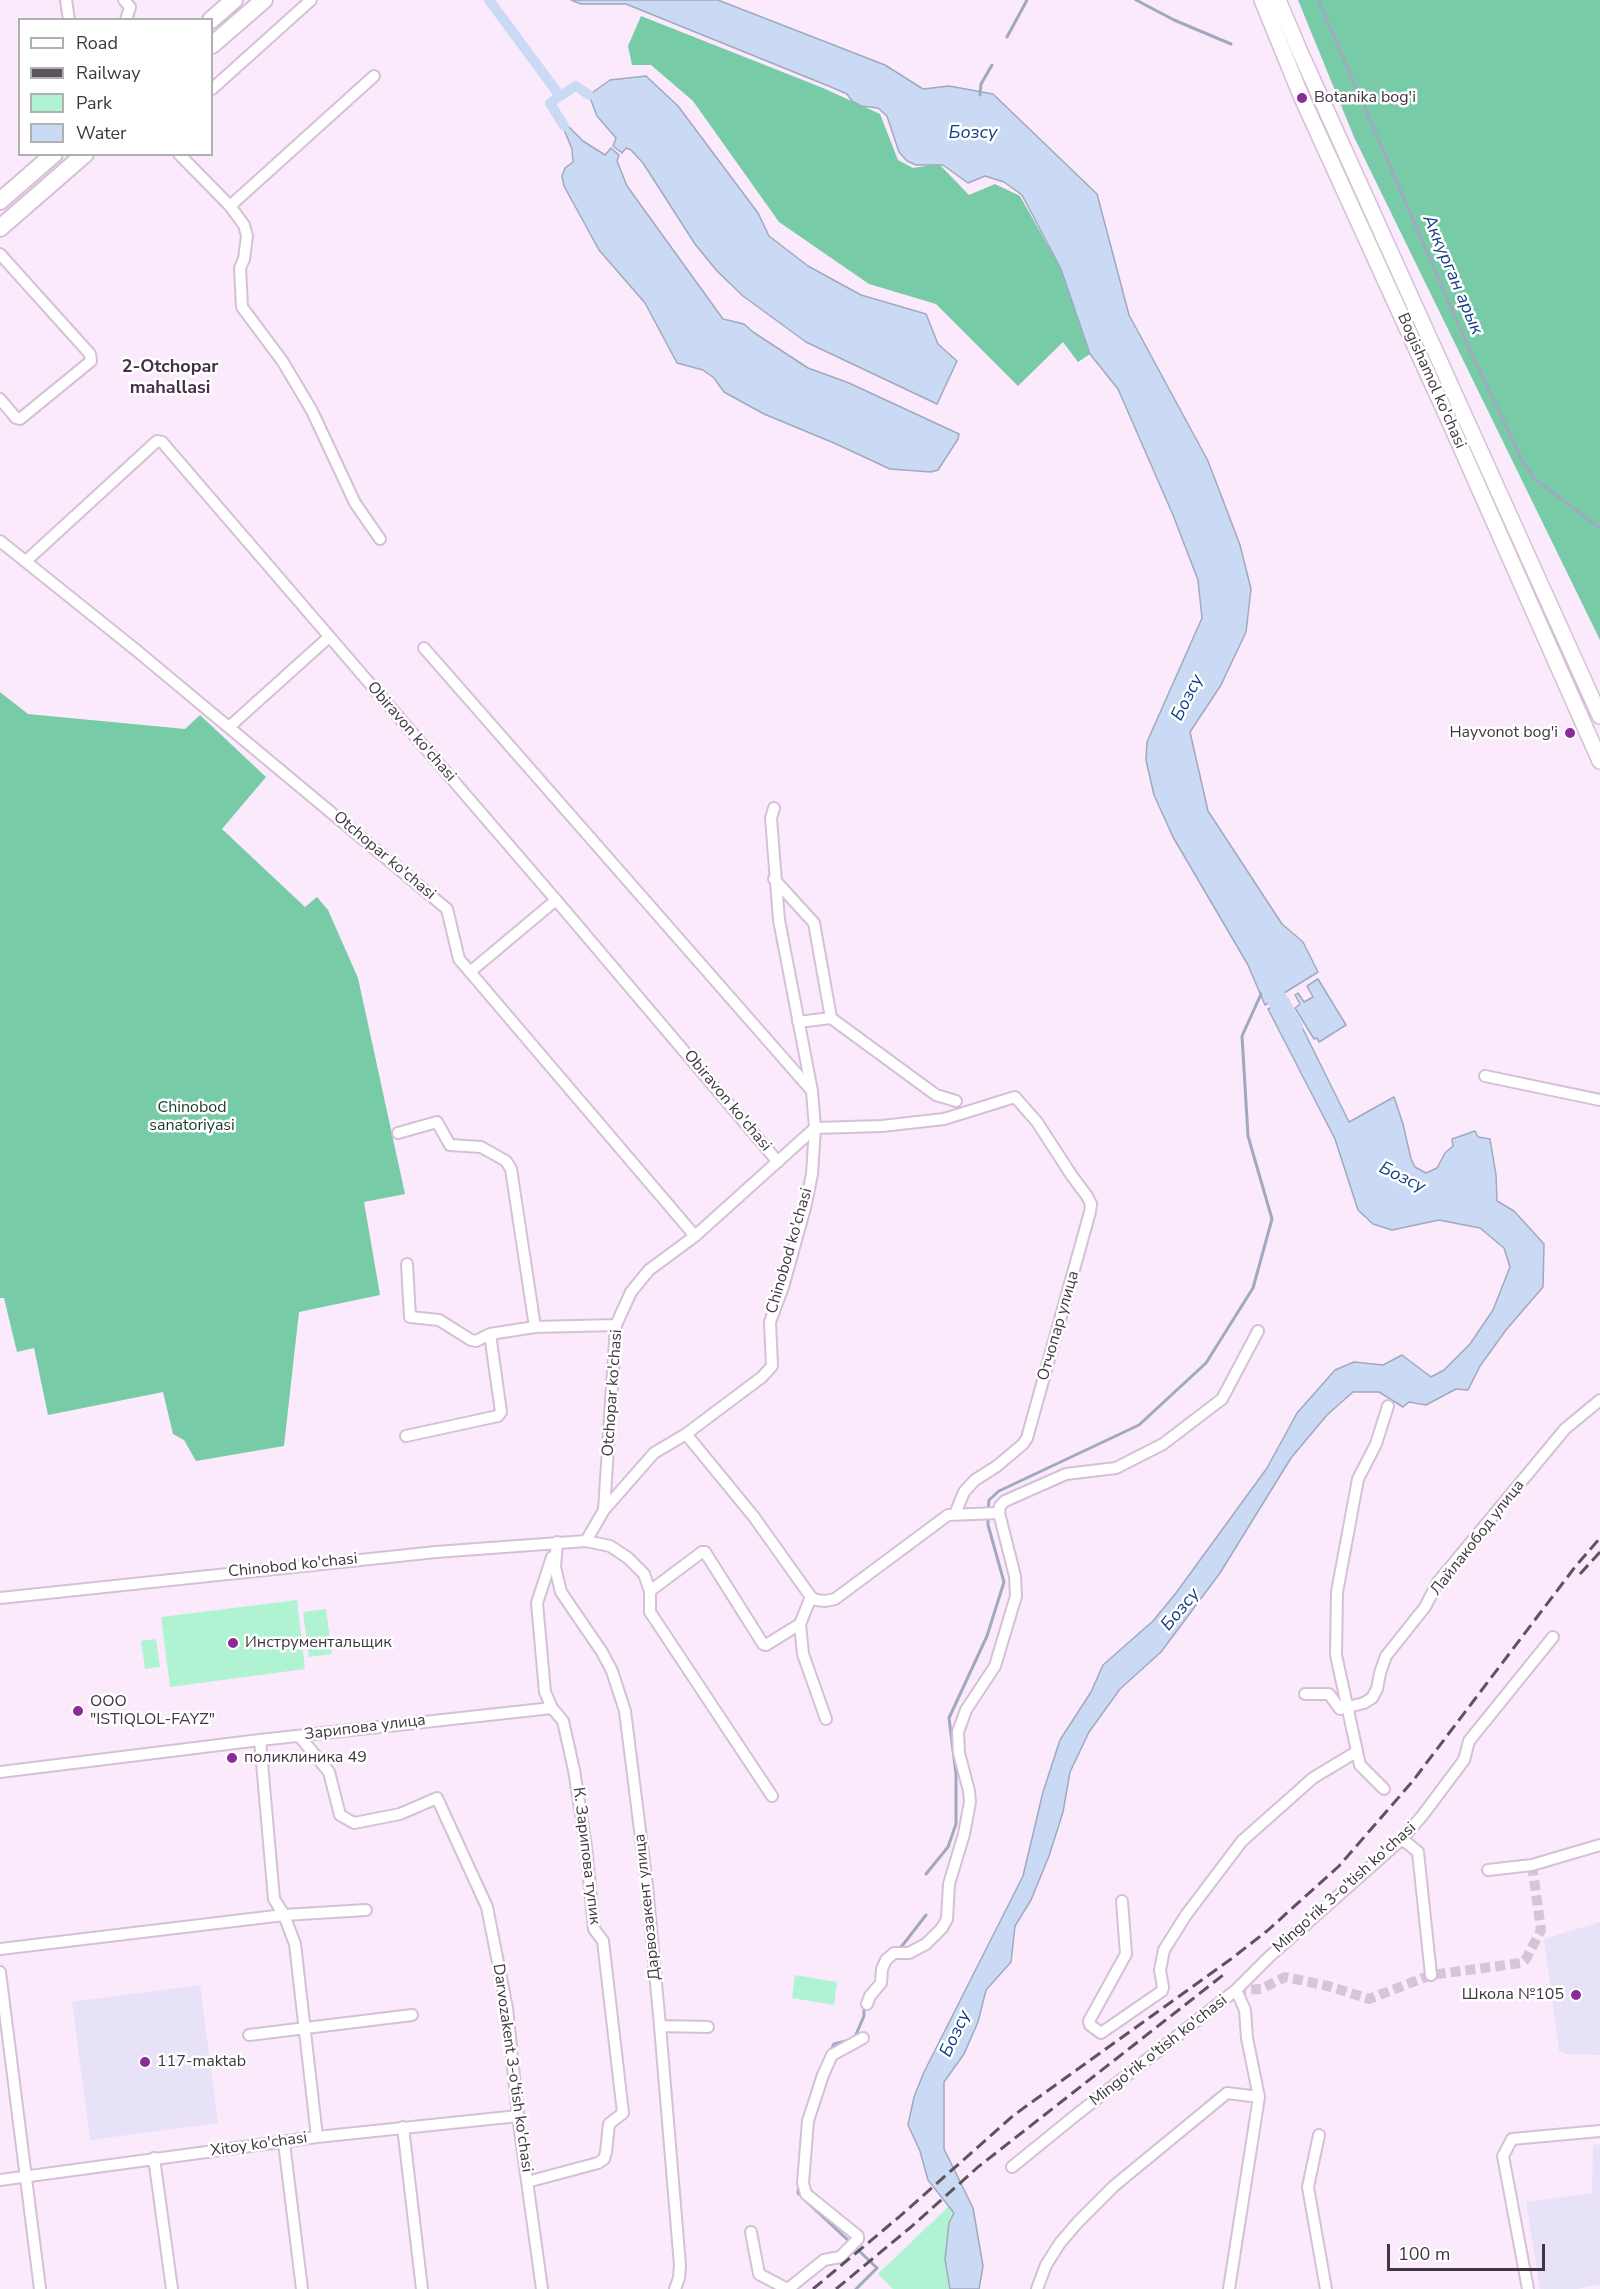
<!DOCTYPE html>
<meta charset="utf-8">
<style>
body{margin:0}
#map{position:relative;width:1600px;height:2289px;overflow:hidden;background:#fbe9fc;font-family:"Nunito Sans",sans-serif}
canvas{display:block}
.legend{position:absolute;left:18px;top:18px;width:195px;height:138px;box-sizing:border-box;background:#fff;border:2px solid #b2afb3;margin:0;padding:8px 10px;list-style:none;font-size:18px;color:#3f3740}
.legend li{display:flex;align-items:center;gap:12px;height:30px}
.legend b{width:30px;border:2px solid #b2afb3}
.scale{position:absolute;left:1387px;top:2244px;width:158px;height:27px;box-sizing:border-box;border:3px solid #3f3740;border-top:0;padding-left:8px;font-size:18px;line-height:21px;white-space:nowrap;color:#3f3740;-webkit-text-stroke:4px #fff;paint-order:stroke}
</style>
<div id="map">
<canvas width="1600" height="2289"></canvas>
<ul class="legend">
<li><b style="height:8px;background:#fff"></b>Road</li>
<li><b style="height:8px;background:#5d535e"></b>Railway</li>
<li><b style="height:16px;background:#b0f3d3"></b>Park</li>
<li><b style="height:16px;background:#cadaf4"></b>Water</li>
</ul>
<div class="scale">100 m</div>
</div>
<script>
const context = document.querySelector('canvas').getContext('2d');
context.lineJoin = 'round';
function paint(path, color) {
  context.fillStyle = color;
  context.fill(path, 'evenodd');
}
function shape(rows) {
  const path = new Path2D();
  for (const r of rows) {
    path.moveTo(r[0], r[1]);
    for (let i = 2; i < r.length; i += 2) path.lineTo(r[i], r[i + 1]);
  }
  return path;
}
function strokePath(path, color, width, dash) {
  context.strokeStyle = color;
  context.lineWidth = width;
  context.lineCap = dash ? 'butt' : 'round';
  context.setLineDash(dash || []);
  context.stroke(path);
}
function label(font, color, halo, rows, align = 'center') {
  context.font = font + ' "Nunito Sans",sans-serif';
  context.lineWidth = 5;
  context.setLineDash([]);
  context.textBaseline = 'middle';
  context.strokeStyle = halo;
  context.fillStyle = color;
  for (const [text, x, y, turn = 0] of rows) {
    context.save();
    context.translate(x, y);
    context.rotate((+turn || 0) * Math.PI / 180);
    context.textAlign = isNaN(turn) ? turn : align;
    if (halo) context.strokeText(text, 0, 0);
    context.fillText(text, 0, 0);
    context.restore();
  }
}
paint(shape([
 [1600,1922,1600,2055,1565,2054,1559,2051,1544,1939],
 [200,1985,218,2123,90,2140,72,2002],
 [1600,2144,1600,2284,1577,2289,1540,2289,1526,2202,1592,2193,1593,2145]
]), '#e8e2f8');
paint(shape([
 [297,1600,305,1669,170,1687,161,1617],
 [326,1609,332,1654,309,1657,303,1612],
 [156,1639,160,1667,145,1669,141,1641],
 [795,1975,837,1982,834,2005,792,1998],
 [949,2206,954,2213,949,2223,945,2259,950,2289,893,2289,878,2274]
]), '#b0f3d3');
paint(shape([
 [1298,0,1600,0,1600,640,1354,137],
 [641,16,823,88,880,114,898,160,913,168,939,164,969,195,995,184,1020,196,1061,269,1090,354,1078,362,1063,342,1018,386,936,304,869,284,779,222,693,101,651,65,632,65,628,46],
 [0,692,28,714,185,729,200,715,266,777,222,829,305,907,317,897,328,910,358,978,405,1194,364,1202,380,1295,299,1312,284,1446,196,1461,184,1440,173,1434,163,1392,48,1415,34,1348,17,1352,4,1298,0,1298]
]), '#77cca7');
const water = shape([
 [571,0,718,0,885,65,923,89,949,86,993,94,1097,194,1129,315,1208,461,1240,545,1251,589,1246,632,1221,685,1190,732,1208,811,1282,924,1303,942,1318,972,1265,1005,1248,965,1173,837,1154,795,1146,760,1147,742,1202,618,1198,580,1173,515,1118,389,1090,354,1061,269,1022,195,1004,182,985,176,968,183,943,165,916,165,907,161,899,152,887,116,878,108,861,106,852,101,847,94,831,87,626,4,581,4,571,0],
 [646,76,678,106,758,213,769,236,808,266,861,295,926,314,938,344,957,361,937,404,806,342,743,296,717,271,695,244,643,163,631,150,626,148,622,153,613,146,616,138,597,116,589,95,610,80,646,76],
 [564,126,568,126,583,141,605,155,611,148,619,155,617,161,627,186,723,319,744,324,753,332,808,368,849,383,959,434,958,439,938,470,931,472,890,469,834,443,764,414,724,392,714,378,703,370,677,363,645,303,599,250,564,186,562,176,565,168,573,162,572,149,565,132,564,126],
 [1318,979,1346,1025,1319,1042,1317,1038,1314,1039,1295,1008,1300,1004,1295,995,1298,993,1304,1002,1313,997,1307,986,1318,979],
 [1288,999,1349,1122,1394,1097,1403,1124,1411,1159,1415,1167,1426,1173,1437,1168,1445,1153,1453,1146,1452,1139,1475,1131,1478,1137,1490,1139,1496,1175,1497,1201,1514,1211,1544,1244,1543,1287,1506,1330,1480,1366,1468,1390,1456,1389,1426,1405,1409,1402,1403,1407,1379,1392,1353,1392,1327,1415,1291,1458,1220,1573,1161,1652,1120,1689,1089,1732,1070,1772,1063,1812,1049,1856,1031,1900,1015,1926,1011,1962,986,1990,978,2022,964,2054,944,2082,944,2149,973,2208,983,2266,979,2289,950,2289,945,2259,949,2223,954,2213,928,2180,920,2151,908,2125,914,2097,924,2072,1023,1876,1043,1792,1060,1740,1091,1692,1103,1665,1153,1621,1176,1593,1267,1468,1297,1413,1335,1370,1354,1362,1383,1365,1402,1355,1431,1377,1444,1370,1470,1344,1493,1310,1510,1267,1504,1248,1480,1228,1439,1220,1392,1230,1373,1224,1358,1210,1335,1139,1268,1009,1288,999]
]);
paint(water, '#cadaf4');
strokePath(water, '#a0a9be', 1.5);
strokePath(shape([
 [1136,0,1174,20,1231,44],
 [1319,2,1466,342,1524,464,1536,480,1600,528],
 [1007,37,1027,0],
 [980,95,981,84,992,65],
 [988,1510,989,1500,999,1491,1139,1425,1206,1363,1253,1288,1272,1219,1248,1136,1242,1036,1262,992],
 [926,1874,948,1847,956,1824,956,1774,949,1718,987,1636,1004,1582,988,1525,988,1517],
 [896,1949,902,1946,926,1915],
 [830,2052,834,2044,854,2039,864,2016,864,2005],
 [812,2092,818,2073],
 [799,2185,798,2193,803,2197],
 [807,2202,851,2243],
 [855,2247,877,2268,856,2289]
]), '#a0a9be', 3);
strokePath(shape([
 [489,0,560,96,550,103,564,126],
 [560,96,576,86,589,95]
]), '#cadaf4', 10);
strokePath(shape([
 [1266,973,1267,982,1293,1027]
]), '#cadaf4', 20);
strokePath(shape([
 [1236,1990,1261,1989,1285,1977,1328,1986,1369,1999,1431,1975,1521,1963,1526,1959,1541,1930,1532,1865]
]), '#d5c5d6', 10, [10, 5]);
const street = shape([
 [66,0,69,20],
 [124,0,130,7,126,20],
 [212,89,311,0],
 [179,154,230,206,244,225,247,236,244,259,240,268,242,307,283,362,312,411,355,503,380,539],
 [230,206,374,76],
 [0,254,90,354,91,361,20,419,16,418,0,399],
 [0,541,136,650,447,909,459,959,695,1236],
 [26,561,157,441,162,442,556,900,778,1162],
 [424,648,812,1091],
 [229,727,329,637],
 [774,879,814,923,831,1018],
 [470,972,556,900],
 [798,1022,831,1018,936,1095,956,1101],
 [1485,1076,1600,1100],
 [398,1133,437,1122,450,1145,481,1147,506,1161,511,1169,535,1327],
 [407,1264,410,1317,439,1320,471,1340,476,1341,490,1334,535,1327,616,1325],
 [686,1434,754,1517,811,1597,816,1600,825,1601,835,1599,948,1515,999,1513],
 [406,1436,498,1416,501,1412,490,1334],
 [604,1510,654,1453,686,1434,762,1377,772,1366,770,1322,783,1287,805,1208,812,1174,815,1128,812,1091,779,920,771,818,774,808],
 [586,1541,604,1510,616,1325,631,1292,649,1270,695,1236,815,1128,882,1126,944,1119,1015,1097,1037,1122,1072,1176,1087,1196,1091,1204,1090,1212,1027,1438,1023,1444,997,1466,975,1480,964,1492,955,1514],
 [557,1542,555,1567,561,1592,602,1652,612,1671,625,1711,647,1886,660,2026,680,2265,679,2278,675,2289],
 [650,1591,702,1552,705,1552,763,1644,766,1645,800,1624,811,1597],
 [0,1598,436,1552,586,1541,610,1546,628,1558,644,1574,650,1591,650,1612,772,1796],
 [800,1624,803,1654,826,1719],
 [1305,1694,1329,1694,1340,1709,1364,1703,1372,1698,1377,1689,1380,1673,1386,1656,1425,1607,1438,1582,1565,1429,1600,1400],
 [300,1737,329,1772,340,1815,354,1823,400,1814,437,1798,487,1907,507,2008,518,2116,542,2289],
 [260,1740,274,1899,284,1915,295,1944,317,2137],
 [0,1772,260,1740,552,1708],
 [1384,1789,1360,1765,1336,1655,1337,1592,1358,1479,1376,1444,1388,1406],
 [1402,1839,1418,1852,1431,1975],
 [1488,1870,1532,1865,1600,1845],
 [1122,1901,1126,1954,1089,2021,1090,2025,1101,2033,1162,1991,1163,1987,1160,1970,1164,1950,1186,1915,1242,1841,1313,1778,1356,1752],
 [0,1949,284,1915,366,1910],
 [0,1972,40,2289],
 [1236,1990,1270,1956,1402,1839,1422,1816,1464,1760,1469,1741,1553,1637],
 [867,2004,870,1996,881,1983,882,1969,886,1960,894,1953,909,1953,926,1944,942,1928,947,1919,949,1884,964,1834,970,1802,969,1791,959,1753,958,1732,966,1710,995,1666,1016,1596,1015,1576,999,1513,1000,1506,1005,1501,1066,1474,1116,1468,1163,1444,1222,1399,1258,1331],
 [660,2026,708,2027],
 [249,2035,412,2015],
 [403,2127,422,2289],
 [1319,2135,1308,2187,1326,2289],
 [284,2143,302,2289],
 [154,2158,172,2289],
 [1012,2167,1076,2115,1236,1990,1245,2010,1247,2038,1259,2097,1229,2289],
 [0,2180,317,2137,518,2116],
 [527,2182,598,2163,604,2159,606,2152,609,2124,623,2113,603,1941,594,1929,586,1847,574,1770,563,1721,552,1708,545,1692,537,1603,552,1557],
 [751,2232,759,2274,787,2289],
 [788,2289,824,2260,840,2257,858,2239,858,2236,806,2194,803,2183,808,2121,823,2075,832,2055,863,2038],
 [1037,2289,1046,2265,1060,2243,1078,2222,1114,2186,1227,2093,1259,2097],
 [1528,2289,1503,2156,1512,2139,1600,2131]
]);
const secondary = shape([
 [1262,0,1302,98,1447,416,1600,761],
 [1278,0,1300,52,1600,716]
]);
const primary = shape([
 [211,20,234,0],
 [212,45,264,0],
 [0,201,54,154],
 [0,228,85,154]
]);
strokePath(street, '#d6c0d8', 14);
strokePath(secondary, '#d6c0d8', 18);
strokePath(primary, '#d6c0d8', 20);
strokePath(street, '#fff', 10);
strokePath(secondary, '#fff', 15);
strokePath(primary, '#fff', 16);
strokePath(shape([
 [1580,1574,1600,1552],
 [813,2289,899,2217,1014,2115,1231,1959,1267,1931,1339,1866,1412,1782,1575,1567,1600,1538],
 [836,2289,911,2227,978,2167,1227,1972]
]), '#5d535e', 3, [12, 6]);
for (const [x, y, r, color] of [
 [1302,98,6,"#882c97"],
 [1570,733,6,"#882c97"],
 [233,1643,6,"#882c97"],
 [78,1711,6,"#882c97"],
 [232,1758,6,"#882c97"],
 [1576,1995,6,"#882c97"],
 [145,2062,6,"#882c97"]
]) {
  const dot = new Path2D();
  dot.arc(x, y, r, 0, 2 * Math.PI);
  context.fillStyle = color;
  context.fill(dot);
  strokePath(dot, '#fff', 2);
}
label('16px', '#3f3740', '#fff', [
 ["Botanika bog'i",1314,98],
 ["Hayvonot bog'i",1558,733,"right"],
 ["Инструментальщик",245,1643],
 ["ООО",90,1702],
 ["\"ISTIQLOL-FAYZ\"",90,1720],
 ["поликлиника 49",244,1758],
 ["Школа №105",1564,1995,"right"],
 ["117-maktab",157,2062]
], 'left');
label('16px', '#3f3740', '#fff', [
 ["Bogishamol ko'chasi",1431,381,66],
 ["Obiravon ko'chasi",411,732,49],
 ["Otchopar ko'chasi",384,856,40],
 ["Obiravon ko'chasi",727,1101,50],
 ["Chinobod ko'chasi",790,1251,-74],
 ["Отчопар улица",1059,1326,-74],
 ["Otchopar ko'chasi",613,1393,-86],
 ["Лайлакобод улица",1478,1538,-52],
 ["Chinobod ko'chasi",293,1566,-6],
 ["Зарипова улица",365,1728,-7],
 ["К. Зарипова тупик",586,1856,83],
 ["Mingo'rik 3-o'tish ko'chasi",1345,1888,-42],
 ["Дарвозакент улица",648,1907,-96],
 ["Mingo'rik o'tish ko'chasi",1159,2051,-38],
 ["Darvozakent 3-o'tish ko'chasi",512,2068,82],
 ["Xitoy ko'chasi",259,2145,-8]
]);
label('16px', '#173c2d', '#fff', [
 ["Chinobod",192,1108],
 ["sanatoriyasi",192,1126]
]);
label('italic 18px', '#133f87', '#fff', [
 ["Бозсу",973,134],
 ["Аккурган арык",1452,275,67],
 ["Бозсу",1188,698,-63],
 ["Бозсу",1402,1178,26],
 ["Бозсу",1181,1610,-50],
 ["Бозсу",956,2034,-65]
]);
label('bold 18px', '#433144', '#fff', [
 ["2-Otchopar",170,368],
 ["mahallasi",170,389]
]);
</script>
